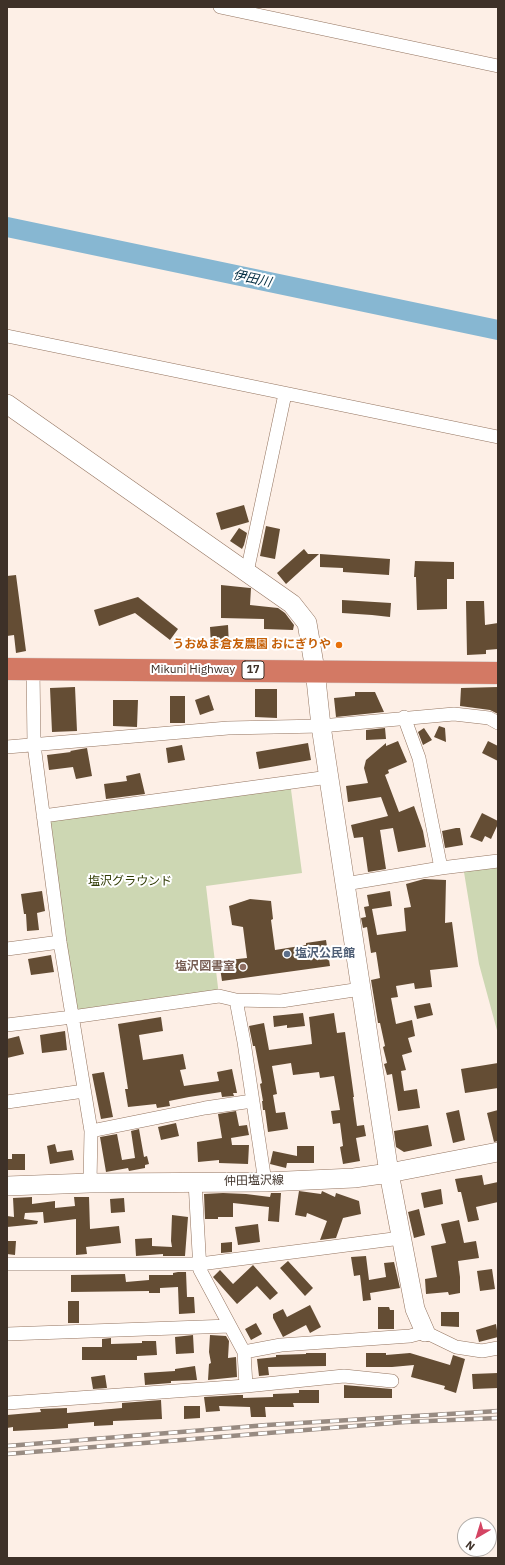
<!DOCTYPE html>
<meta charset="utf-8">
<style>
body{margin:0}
#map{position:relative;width:505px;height:1565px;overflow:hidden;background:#fdefe6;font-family:"IBM Plex Sans",sans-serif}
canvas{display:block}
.frame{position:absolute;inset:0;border:8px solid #3e3128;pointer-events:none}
.north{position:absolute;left:457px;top:1517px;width:40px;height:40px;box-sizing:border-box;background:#fff;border:1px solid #b2ada9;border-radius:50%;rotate:218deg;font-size:11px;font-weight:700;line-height:16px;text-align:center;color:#3e3128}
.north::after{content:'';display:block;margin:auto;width:14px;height:18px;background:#d44463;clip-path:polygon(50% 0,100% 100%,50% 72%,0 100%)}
</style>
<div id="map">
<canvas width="505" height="1565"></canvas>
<div class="frame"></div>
<div class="north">N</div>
</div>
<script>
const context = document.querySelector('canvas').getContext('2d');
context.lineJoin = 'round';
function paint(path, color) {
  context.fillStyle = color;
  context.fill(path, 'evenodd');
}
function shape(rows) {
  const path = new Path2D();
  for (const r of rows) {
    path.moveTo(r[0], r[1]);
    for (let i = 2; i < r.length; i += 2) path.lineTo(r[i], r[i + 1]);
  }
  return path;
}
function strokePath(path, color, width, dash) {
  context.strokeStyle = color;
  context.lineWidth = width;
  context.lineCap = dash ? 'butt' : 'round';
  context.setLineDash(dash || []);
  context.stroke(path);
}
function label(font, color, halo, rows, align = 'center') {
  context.font = font + ' "IBM Plex Sans","Noto Sans JP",sans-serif';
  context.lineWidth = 4;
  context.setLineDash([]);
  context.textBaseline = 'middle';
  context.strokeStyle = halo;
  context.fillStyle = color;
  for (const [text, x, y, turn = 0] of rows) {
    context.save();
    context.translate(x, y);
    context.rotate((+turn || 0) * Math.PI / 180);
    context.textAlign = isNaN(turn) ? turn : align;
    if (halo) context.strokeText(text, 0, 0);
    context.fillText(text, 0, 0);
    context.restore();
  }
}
paint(shape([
 [290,782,302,873,206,886,219,996,72,1017,43,816],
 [498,861,498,1034,479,964,463,866]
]), '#cdd7b3');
strokePath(shape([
 [7,227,498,330]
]), '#87b7d2', 20);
paint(shape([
 [244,505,249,522,221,530,216,513],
 [266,526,280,529,275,559,260,556],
 [239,528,247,533,244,545,242,549,230,541],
 [304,549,308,554,319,554,286,584,277,573],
 [320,554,390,559,389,575,343,572,343,568,320,567],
 [415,561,454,562,454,579,447,579,447,609,417,610,416,577,414,577],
 [16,575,26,651,16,653,14,635,7,636,7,576],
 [221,585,250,588,251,588,250,605,278,608,285,613,294,625,293,630,264,629,264,619,221,618],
 [138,597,178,629,170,640,135,613,99,626,94,610],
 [342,600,391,603,390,617,372,615,342,613],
 [466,601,484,601,485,625,498,623,498,649,486,650,486,654,467,655],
 [228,625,229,646,211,647,210,627],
 [75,687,77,731,52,732,50,688],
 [498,687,498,714,490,710,460,706,461,688],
 [255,689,277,689,277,718,255,717],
 [355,692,375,692,384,712,336,717,334,698,355,696],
 [209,695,214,710,200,715,195,700],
 [170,696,185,696,185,723,170,723],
 [113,700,138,700,137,727,113,726],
 [439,726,445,728,446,742,434,737],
 [385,728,386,739,366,740,366,730],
 [424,728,432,740,423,745,418,732],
 [398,741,407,762,388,770,389,773,385,775,399,812,414,806,423,831,426,847,398,852,393,828,380,830,386,869,368,872,363,837,354,838,351,825,388,816,381,797,348,802,346,786,368,783,364,768,366,760,386,743,386,746],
 [488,741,498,746,498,761,482,753],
 [308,743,311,760,259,769,256,752],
 [182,745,185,760,168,763,166,748],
 [87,748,92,776,76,779,73,767,49,770,47,755,71,752,70,751],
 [140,773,145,794,106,799,104,784,127,781,126,776],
 [482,813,498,821,498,824,491,839,485,836,482,842,470,837],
 [456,828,460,828,463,845,445,848,442,831],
 [424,879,446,880,445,923,452,922,458,967,430,970,432,987,415,989,414,983,396,986,398,997,391,998,396,1024,412,1020,415,1036,408,1038,412,1052,402,1055,406,1070,401,1071,404,1091,417,1089,420,1108,398,1111,392,1074,387,1075,384,1064,387,1063,383,1047,385,1046,380,1023,378,1023,371,980,380,978,376,952,371,953,367,927,363,928,361,918,366,917,364,907,369,906,367,895,390,891,392,906,372,909,377,935,406,931,404,908,411,907,406,884],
 [42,891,45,911,37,913,39,930,27,931,26,914,24,914,21,894],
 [250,899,271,901,273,919,271,920,275,950,306,945,306,943,326,940,330,966,222,981,219,961,247,958,243,927,232,925,229,906],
 [51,955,54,972,31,975,28,959],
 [430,1003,433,1015,417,1019,414,1006],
 [303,1013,305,1026,287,1028,287,1025,274,1027,273,1016],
 [334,1013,337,1033,345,1032,354,1097,353,1097,357,1126,364,1125,366,1136,356,1138,360,1161,343,1164,340,1147,343,1146,340,1123,333,1124,331,1111,340,1110,334,1076,320,1078,319,1072,293,1075,291,1063,272,1066,277,1094,273,1095,276,1113,285,1112,288,1129,268,1132,265,1110,263,1110,262,1101,263,1101,260,1084,262,1083,255,1046,253,1046,249,1026,264,1023,269,1050,312,1044,309,1017],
 [161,1017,163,1031,139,1035,143,1060,183,1054,186,1069,180,1070,184,1086,219,1081,217,1072,232,1069,237,1093,233,1093,234,1096,222,1097,221,1092,189,1097,169,1101,170,1106,157,1108,156,1104,128,1107,125,1089,128,1089,118,1024],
 [65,1031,67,1050,42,1053,40,1035],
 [19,1036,24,1054,7,1058,7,1039],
 [498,1063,498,1088,465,1093,461,1069],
 [104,1072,113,1117,101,1119,92,1074],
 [459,1110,465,1140,453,1143,446,1113],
 [498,1110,498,1141,494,1142,487,1113],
 [236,1111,239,1126,247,1125,249,1135,231,1138,232,1145,249,1145,248,1164,219,1163,219,1160,198,1162,197,1142,222,1138,218,1114],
 [176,1123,179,1136,161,1140,158,1127],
 [428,1125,432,1146,404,1152,396,1147,394,1131],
 [139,1129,144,1157,147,1156,149,1164,145,1165,145,1168,129,1171,128,1168,106,1172,100,1137,117,1134,122,1160,135,1158,131,1131],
 [55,1144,57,1152,72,1150,74,1160,50,1164,47,1146],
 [297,1146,314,1146,314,1163,287,1163,286,1168,270,1164,273,1151,297,1156],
 [12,1154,25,1154,25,1170,7,1170,7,1159,12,1159],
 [482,1175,484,1185,498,1182,498,1202,476,1207,479,1220,468,1222,461,1192,458,1192,455,1179],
 [441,1189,443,1204,424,1208,421,1193],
 [299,1191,321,1194,322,1191,335,1197,336,1193,359,1201,361,1214,343,1218,336,1238,320,1240,327,1221,307,1213,306,1217,295,1215],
 [223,1193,246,1194,270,1197,271,1193,281,1193,279,1222,268,1221,269,1207,233,1203,233,1217,218,1217,218,1219,205,1219,204,1194],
 [32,1197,32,1204,55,1201,55,1208,75,1206,74,1197,89,1197,90,1229,119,1226,121,1243,86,1247,87,1254,76,1255,76,1219,44,1223,43,1212,25,1213,24,1219,38,1221,37,1224,7,1227,7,1216,14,1217,13,1198],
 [124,1198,125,1212,111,1213,110,1199],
 [419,1209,425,1235,414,1238,408,1212],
 [172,1215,188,1217,185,1256,163,1256,163,1254,136,1256,135,1239,152,1238,152,1246,172,1247,171,1241],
 [459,1220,464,1243,476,1241,479,1258,458,1261,460,1277,460,1293,449,1295,448,1292,426,1294,425,1279,437,1277,431,1246,446,1243,441,1224],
 [258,1224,260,1242,238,1245,235,1227],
 [7,1241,16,1241,15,1255,7,1254],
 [232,1242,232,1252,221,1253,221,1243],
 [366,1256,369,1280,386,1277,384,1263,394,1262,400,1288,370,1293,371,1300,363,1301,360,1275,354,1276,351,1257],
 [288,1261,313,1288,305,1296,280,1268],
 [253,1265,278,1293,270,1300,257,1286,237,1304,213,1277,220,1270,233,1284],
 [492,1269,495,1289,480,1291,477,1271],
 [178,1272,186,1272,187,1297,194,1297,195,1313,179,1314,178,1287,160,1288,160,1293,149,1293,149,1291,71,1292,71,1275,125,1274,126,1282,149,1280,149,1275,173,1275,173,1273],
 [68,1301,79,1301,79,1323,68,1323],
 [310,1305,321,1327,310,1333,306,1325,283,1337,273,1318,273,1314,283,1309,287,1317],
 [378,1307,389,1307,390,1310,394,1310,394,1329,378,1329],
 [441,1312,459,1312,459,1327,441,1326],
 [256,1323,262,1334,251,1340,245,1329],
 [496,1324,498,1337,479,1342,476,1330],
 [193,1335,194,1353,176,1354,175,1337],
 [210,1335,226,1336,229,1341,228,1358,236,1357,237,1377,208,1380,209,1364,211,1363,209,1352],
 [111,1338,111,1344,142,1343,142,1341,156,1341,157,1355,137,1356,137,1360,82,1360,82,1347,102,1347,102,1339],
 [306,1353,326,1353,326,1366,268,1367,269,1375,259,1376,257,1359,276,1357,276,1355,306,1354],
 [366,1353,386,1353,386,1355,410,1353,450,1365,453,1355,465,1359,456,1393,444,1389,445,1386,411,1377,414,1365,392,1367,366,1367],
 [195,1366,197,1380,171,1381,171,1383,145,1385,144,1373,175,1371,175,1369],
 [498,1373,498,1388,473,1389,472,1374],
 [105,1375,107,1388,93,1389,91,1377],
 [344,1385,392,1389,392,1398,344,1398],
 [299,1390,319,1390,319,1403,293,1403,294,1407,265,1407,266,1417,251,1417,250,1407,219,1406,220,1411,206,1412,204,1397,238,1395,243,1395,243,1398,273,1397,273,1394,299,1393],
 [161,1400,162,1419,113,1421,113,1425,94,1426,94,1422,68,1424,68,1428,53,1429,13,1431,13,1427,7,1428,7,1415,41,1412,40,1409,67,1408,67,1413,122,1408,122,1403],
 [184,1406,200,1406,200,1418,184,1419]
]), '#644d34');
const street = shape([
 [220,7,498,66],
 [7,336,498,437],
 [247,572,285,394],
 [33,669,34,745,60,942,91,1131,90,1183],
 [404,717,419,758,441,868],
 [7,747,228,728,321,726,454,714,489,718,498,723],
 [43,816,329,777],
 [345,884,441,868,498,861],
 [7,949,60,942],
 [7,1025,72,1017,219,996,236,1000],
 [7,1102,84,1091],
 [91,1131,205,1108,252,1101],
 [195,1182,200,1270,244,1352,246,1386,344,1376,392,1381],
 [265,1182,244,1042,236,1000,281,1001,361,989],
 [7,1264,200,1264,401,1238],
 [7,1334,230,1326],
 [244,1352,281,1345,410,1336,425,1332,456,1347,482,1351,498,1348],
 [7,1403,246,1386]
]);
const secondary = shape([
 [7,404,292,604,307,623,315,670,321,726,389,1173,415,1309,425,1332],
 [7,1186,90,1183,265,1182,354,1178,389,1173,498,1152]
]);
const highway = shape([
 [7,669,498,673]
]);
strokePath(street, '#947561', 14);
strokePath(secondary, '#947561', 20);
strokePath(highway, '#d5d2d0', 23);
strokePath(street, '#fff', 13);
strokePath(secondary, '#fff', 19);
strokePath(highway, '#d37964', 22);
const rail = shape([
 [7,1446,267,1425,498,1411],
 [7,1454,405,1422,498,1418]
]);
strokePath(rail, '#988b82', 4.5);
strokePath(rail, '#fff', 3, [9]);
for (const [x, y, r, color] of [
 [339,645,4,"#e8710a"],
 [287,954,4,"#5c6f8a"],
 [243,967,4,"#8d6e63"]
]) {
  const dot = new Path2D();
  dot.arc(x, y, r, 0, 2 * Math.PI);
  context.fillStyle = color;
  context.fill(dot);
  strokePath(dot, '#fff', 1.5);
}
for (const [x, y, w] of [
 [253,670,22]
]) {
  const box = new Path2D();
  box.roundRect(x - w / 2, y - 9, w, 18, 3);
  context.fillStyle = '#fff';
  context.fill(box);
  strokePath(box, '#3e3128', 1);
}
label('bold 11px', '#3e3128', null, [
 ["17",253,670]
]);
label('bold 12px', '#c56008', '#fff', [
 ["うおぬま倉友農園 おにぎりや",331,645]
], 'right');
label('12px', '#3e3128', '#fff', [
 ["Mikuni Highway",193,670],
 ["仲田塩沢線",254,1181,-1]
]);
label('12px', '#313c05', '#fff', [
 ["塩沢グラウンド",130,882]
]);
label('bold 12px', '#4e5e75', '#fff', [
 ["塩沢公民館",295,954]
], 'left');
label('bold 12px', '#785e54', '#fff', [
 ["塩沢図書室",235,967]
], 'right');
label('italic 13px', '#052f43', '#fff', [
 ["伊田川",252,279,12]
]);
</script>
